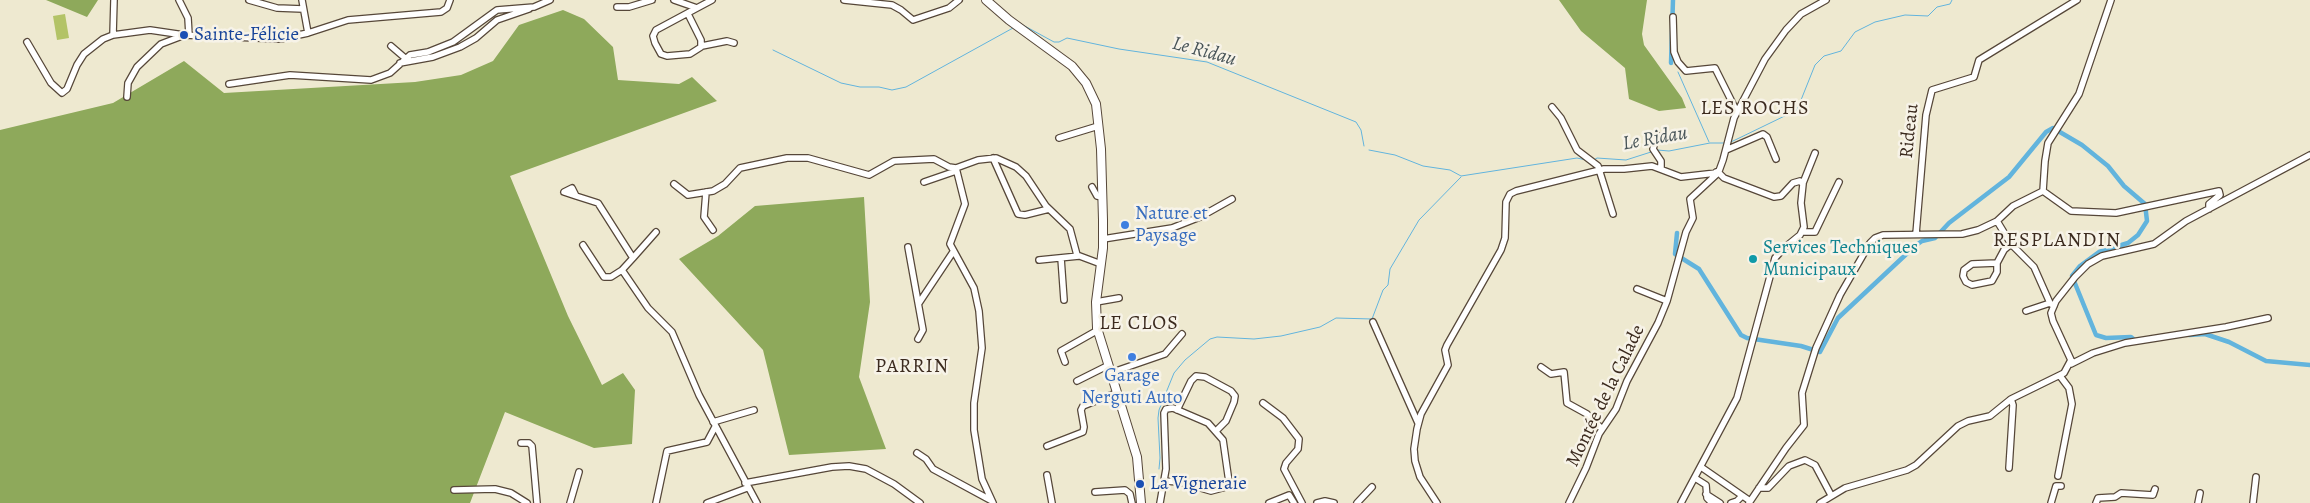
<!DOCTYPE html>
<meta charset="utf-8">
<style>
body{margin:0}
canvas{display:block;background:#eee9d0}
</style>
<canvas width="2310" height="503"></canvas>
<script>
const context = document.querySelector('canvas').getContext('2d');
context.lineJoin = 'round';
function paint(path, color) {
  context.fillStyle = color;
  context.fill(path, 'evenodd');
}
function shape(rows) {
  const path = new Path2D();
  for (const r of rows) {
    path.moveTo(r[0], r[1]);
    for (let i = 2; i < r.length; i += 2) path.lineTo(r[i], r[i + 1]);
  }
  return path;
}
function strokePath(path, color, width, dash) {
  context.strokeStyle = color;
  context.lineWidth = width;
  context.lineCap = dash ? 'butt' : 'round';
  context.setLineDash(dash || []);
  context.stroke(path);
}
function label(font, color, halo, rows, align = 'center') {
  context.font = font + ' Alegreya,serif';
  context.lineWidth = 5;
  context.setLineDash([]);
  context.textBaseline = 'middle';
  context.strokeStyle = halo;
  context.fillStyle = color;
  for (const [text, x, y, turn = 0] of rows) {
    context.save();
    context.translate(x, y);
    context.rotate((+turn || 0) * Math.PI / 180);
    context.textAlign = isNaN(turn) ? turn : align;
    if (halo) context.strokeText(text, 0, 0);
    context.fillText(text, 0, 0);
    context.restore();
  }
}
paint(shape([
 [65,14,69,38,57,40,53,16]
]), '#b3c366');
paint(shape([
 [46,0,98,0,87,17],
 [1559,0,1647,0,1642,34,1644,45,1682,98,1686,108,1659,111,1629,99,1625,68,1581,31],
 [563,10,584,19,613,47,618,80,679,84,692,77,717,101,510,176,568,316,602,385,623,373,635,390,632,444,594,448,505,412,470,503,0,503,0,130,113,103,184,61,224,93,415,82,461,75,493,61,519,25],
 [864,197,870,302,859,377,886,449,789,455,763,350,679,259,718,236,755,206]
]), '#8ea95b');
strokePath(shape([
 [1021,24,1054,42,1059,42,1067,38,1119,49,1207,62,1356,122,1361,130,1364,146],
 [773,50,841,83,860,87,879,87,892,90,906,87,1013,28],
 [1678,72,1709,142],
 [1731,142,1797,110,1815,65,1824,56,1841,51,1855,32,1875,22,1905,15,1928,16,1937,7,1950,4,1952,0],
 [1369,150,1395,155,1423,166,1450,170,1461,176,1577,158,1586,160],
 [1657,150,1669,151,1710,143,1724,143],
 [1594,160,1597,158,1626,160,1651,152],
 [1159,469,1160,458,1158,418,1159,410,1174,373,1185,360,1210,339,1217,337,1254,339,1281,336,1320,327,1336,318,1372,319,1383,290,1388,285,1390,269,1419,220,1461,177]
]), '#62b4dd', 1);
strokePath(shape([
 [1671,63,1673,0],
 [1677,233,1675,254,1699,269,1741,335,1747,338,1801,346,1820,352,1838,318,1915,246,1922,241,1935,238,1949,223,2009,177,2046,132,2053,128,2082,145,2108,166,2124,186,2145,204,2147,221,2138,235,2128,243,2099,252,2080,266,2072,276,2096,335,2106,338,2131,337,2137,342],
 [2189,335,2205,334,2229,342,2266,361,2310,365]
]), '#62b4dd', 4.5);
const minor = shape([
 [179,0,188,18,189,35],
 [249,0,277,8,303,9],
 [302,0,308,33],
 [674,0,697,8,712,0],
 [844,0,892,5,901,10,913,20,949,8,959,0],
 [617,7,629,7,652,0],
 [688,14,701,40,701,47,690,54,667,56,661,54,655,43,653,36,656,30,697,8],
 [1673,17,1674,52,1678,62,1686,71,1715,68,1737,112],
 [113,35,114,0],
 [27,42,51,83,62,93,67,89,77,65,84,54,103,39,113,35,150,30,184,35,280,39,308,33,348,20,441,12,447,8,450,0],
 [391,46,405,58],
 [702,46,727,41,734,43],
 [400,63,433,57,460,47,476,38,497,20,529,9],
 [229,84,290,75,371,80,390,73,410,55,428,52,453,42,497,10,534,7,550,0],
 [127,97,128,83,137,67,161,44,182,36],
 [1552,107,1561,118,1577,150,1598,166,1613,214],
 [1657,135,1653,149,1661,161,1661,169],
 [1059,138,1095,127],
 [1726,150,1763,134,1767,137,1776,159],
 [993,158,1018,214,1025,215,1049,209],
 [956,168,965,204,950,244,974,288,979,311,982,348,974,403,974,430,982,479,993,503],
 [924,182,956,171],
 [1803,183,1815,153],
 [674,184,688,195,713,191,725,184,740,168,787,158,808,158,869,175,894,161,934,159,949,167,956,168,978,160,996,158,1016,167,1026,176,1046,206,1070,229,1077,255,1101,264],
 [1092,187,1097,196,1103,197],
 [2043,191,2071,211,2116,213,2219,191,2220,195,2209,204,2209,209],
 [706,192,704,217,713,230],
 [576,196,564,192,572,188,576,196,598,203,633,258,622,270,648,308,672,332,699,395,757,503],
 [1997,221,2011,244,2034,267,2050,303,2054,306],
 [1802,232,1815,232,1839,182],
 [1916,234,1926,115,1932,90,1974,77,1979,60,2077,0],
 [1103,239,1172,228,1200,217,1232,199],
 [583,245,604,277,611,277,622,270],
 [908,247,923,330,918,339],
 [633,258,656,232],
 [1061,258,1064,300],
 [1039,260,1079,256],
 [1997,263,1972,264,1964,270,1963,276,1966,282,1972,285,1992,281,1997,272,1997,263,2004,250,2011,244],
 [1637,289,1667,301],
 [1096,302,1119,298],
 [919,303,953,252],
 [2026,311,2050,303],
 [1373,322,1418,423],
 [1065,362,1061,351,1098,330],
 [2071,364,2093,353,2125,343,2226,327,2268,318],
 [1541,367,1551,374,1564,372,1567,403,1587,414,1602,429],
 [1110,373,1165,354,1182,334],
 [1077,381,1107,366],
 [1263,403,1283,418,1299,439,1298,449,1286,463,1284,469,1302,503],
 [1177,410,1191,381,1196,376,1205,377,1231,391,1235,396,1234,402,1226,421,1216,431],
 [713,422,754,410],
 [521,443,529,443,532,446,537,503],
 [1047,446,1083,432,1084,427,1081,410,1083,406,1116,393],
 [917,453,926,459,933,469,992,501],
 [1701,467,1750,501],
 [2009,468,2013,405,2011,399],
 [1047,475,1052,503],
 [2058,476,2072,404,2069,388,2060,376],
 [1695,478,1706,485,1707,498,1712,503],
 [745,483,832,467,849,466,866,469,894,484,920,503],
 [1759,488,1768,488,1789,466,1805,460,1815,465,1831,495],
 [454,490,495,489,511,493,527,503],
 [1095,492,1125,490,1130,494,1132,503],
 [1706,494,1720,503],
 [570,503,579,472],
 [656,503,667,451,707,442,715,427],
 [707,503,747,488],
 [1160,503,1166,469,1164,413,1166,409,1173,408,1208,423,1223,440,1229,482,1226,487,1211,491,1180,482,1164,481],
 [1269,503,1289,495,1294,503],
 [1317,503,1325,501,1334,503],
 [1357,503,1372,487],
 [1437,503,1420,477,1415,461,1414,449,1417,429,1421,414,1448,365,1445,350,1447,345,1501,250,1505,238,1506,202,1510,194,1516,191,1604,169,1624,169,1652,166,1681,177,1716,173],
 [1569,503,1586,468,1599,434,1616,409,1627,381,1658,323,1667,301,1686,232,1693,218,1690,199,1717,174,1716,172,1719,171,1723,160,1734,118,1765,59,1786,30,1801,14,1826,0],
 [1681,503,1737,398,1775,258,1784,248,1800,235,1804,227,1801,203,1803,184,1800,181,1793,183,1781,196,1774,197,1724,178,1719,173],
 [1731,503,1737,501,1742,496],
 [1749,503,1786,448,1804,425,1802,393,1816,348,1840,295,1870,243,1875,238,1883,235,1962,234,1978,230,1997,221,2013,206,2043,191,2045,161,2048,143,2079,94,2111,0],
 [1820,503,1845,488,1907,470,1916,465,1958,426,1968,421,1990,416,2011,399,2064,373,2071,360,2053,321,2051,313,2056,301,2075,277,2088,264,2102,256,2154,244,2186,221,2310,155],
 [2051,503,2056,486,2061,486],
 [2096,503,2098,498,2115,497,2121,493,2153,495,2155,489],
 [2198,503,2200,493],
 [2253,503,2256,477]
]);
const major = shape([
 [986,0,1009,20,1072,66,1086,83,1096,104,1101,149,1103,220,1103,248,1096,302,1097,328,1137,457,1141,503]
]);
strokePath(minor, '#564739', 8);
strokePath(major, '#564739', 10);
strokePath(minor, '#fff', 5.5);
strokePath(major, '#fff', 8);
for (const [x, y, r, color] of [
 [184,35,5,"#1a4fb4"],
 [1125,225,5,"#3f7fe0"],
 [1753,259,5,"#0f9aa8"],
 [1132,357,5,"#3f7fe0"],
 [1140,484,5,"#1a4fb4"]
]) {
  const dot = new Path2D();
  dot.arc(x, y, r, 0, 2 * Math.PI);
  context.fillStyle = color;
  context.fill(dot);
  strokePath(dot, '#f7f3e8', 2);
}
label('19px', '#164399', '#f7f3e8', [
 ["Sainte-Félicie",194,35],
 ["La Vigneraie",1150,484]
], 'left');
label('19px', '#3b2a1e', '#f7f3e8', [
 ["Rideau",1910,131,-84],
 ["Montée de la Calade",1606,396,-64]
]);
label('19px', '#366cbe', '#f7f3e8', [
 ["Nature et",1135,214],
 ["Paysage",1135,236],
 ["Garage",1132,376,"center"],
 ["Nerguti Auto",1132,398,"center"]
], 'left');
label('19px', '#0d838f', '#f7f3e8', [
 ["Services Techniques",1763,248],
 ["Municipaux",1763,270]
], 'left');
label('italic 20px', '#475357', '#f7f3e8', [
 ["Le Ridau",1204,52,15],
 ["Le Ridau",1655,139,-10]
]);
context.letterSpacing = '1px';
label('20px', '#3b2a1e', '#f7f3e8', [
 ["LES ROCHS",1755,109],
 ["RESPLANDIN",2057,241],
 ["LE CLOS",1139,324],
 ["PARRIN",912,367]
]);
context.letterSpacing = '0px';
</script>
